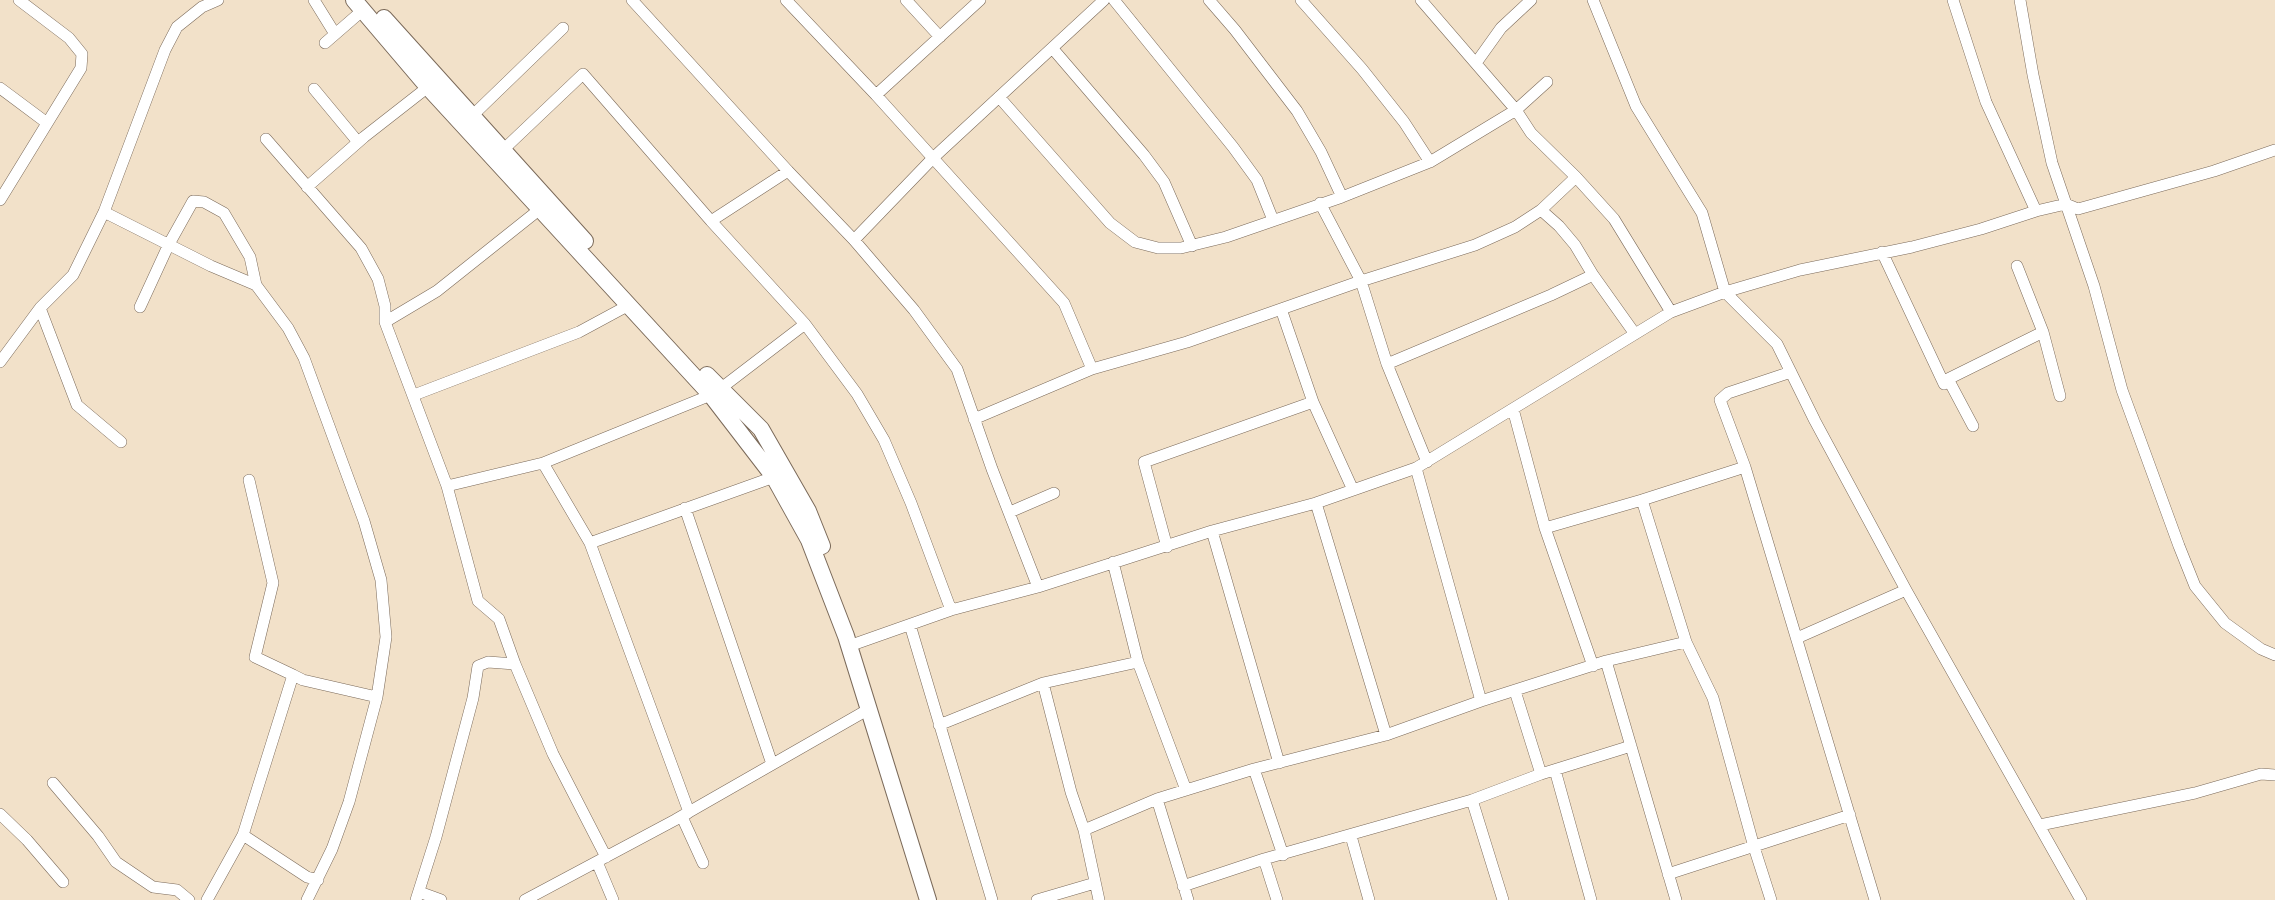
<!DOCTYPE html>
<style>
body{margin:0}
canvas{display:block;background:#f2e1c9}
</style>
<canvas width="2275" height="900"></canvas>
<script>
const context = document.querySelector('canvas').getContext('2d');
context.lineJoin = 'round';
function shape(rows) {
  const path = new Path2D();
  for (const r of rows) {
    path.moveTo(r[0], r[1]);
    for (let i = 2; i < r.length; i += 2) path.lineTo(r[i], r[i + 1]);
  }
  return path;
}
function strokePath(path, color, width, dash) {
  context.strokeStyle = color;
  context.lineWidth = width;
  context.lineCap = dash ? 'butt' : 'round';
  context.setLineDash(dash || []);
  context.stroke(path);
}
const street = shape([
 [314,0,335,34],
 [632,0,788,171,854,240,914,310,957,369,992,469,1038,587],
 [786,0,876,95,1064,303,1092,369],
 [906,0,940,37],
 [1114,0,1233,147,1257,180,1273,220],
 [1209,0,1235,30,1297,111,1321,152,1342,197],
 [1301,0,1362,69,1404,122,1430,162],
 [1421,0,1516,110,1531,133,1576,177,1614,219,1671,312],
 [1593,0,1636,106,1702,213,1725,292,1777,344,1815,421,1906,590,2081,900],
 [1953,0,1986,102,2036,211],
 [2020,0,2033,75,2052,163,2094,286,2122,390,2179,546,2195,586,2225,623,2261,649,2275,655],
 [325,43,363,10],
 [1053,49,1144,155,1164,182,1192,246],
 [1476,63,1501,28,1531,0],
 [0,88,47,123],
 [314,89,358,142],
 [876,95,980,0],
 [999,97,1110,223,1135,242,1158,248,1181,248,1226,237,1342,197,1430,162,1516,110,1547,82],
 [472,116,563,28],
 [266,139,361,248,378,279,385,306,385,322,447,486,478,601,499,619,515,664,553,754,606,857],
 [504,149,583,74,711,221,805,324,857,394,884,440,911,503,951,610],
 [307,187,364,137,428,87],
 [0,200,81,68,82,54,69,38,19,0],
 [1320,203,1361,281,1387,364,1427,462],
 [1541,210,1559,226,1575,245,1593,275,1635,334],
 [104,212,211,266,256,285,288,328,304,358,364,521,381,580,386,637,377,697,349,802,332,849,307,900],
 [711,221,788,171],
 [854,240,933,158,1104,0],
 [1882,252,1944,384,1948,379,1973,426],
 [2017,266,2043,332,2060,396],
 [140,307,169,244,193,201,204,202,224,213,250,257,256,285],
 [40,308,77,405,121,442],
 [1281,309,1313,402,1353,490],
 [385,322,437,291,540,209],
 [0,362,40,308,73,275,104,212,165,50,177,27,202,7,218,0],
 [1387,364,1551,295,1593,275],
 [1791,372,1728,393,1720,400,1745,467,1875,900],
 [1948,379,2043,332],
 [720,389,805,324],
 [414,395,579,332,629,305],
 [1513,409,1545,528,1593,666],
 [974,419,1092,369,1187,342,1361,281,1475,245,1515,227,1541,210,1576,177],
 [543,463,590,543,689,812,682,817,703,863],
 [1416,468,1481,701],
 [249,480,273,583,255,657,293,675],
 [447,486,543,463,711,395],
 [1642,500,1686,642,1713,698,1754,847,1771,900],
 [1316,503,1386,735],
 [685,508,772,764],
 [1010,512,1054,493],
 [1545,528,1642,500,1745,467],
 [1212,531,1279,763],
 [590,543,774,477],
 [1167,547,1144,462,1313,402],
 [1113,562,1138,662,1186,790],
 [910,625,992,900],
 [1797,638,1906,590],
 [849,646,951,610,1038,587,1212,531,1316,503,1416,468,1671,312,1725,292,1800,270,1912,247,1981,229,2036,211,2066,204,2078,209,2214,171,2275,150],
 [1606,661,1676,900],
 [1043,683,1071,792,1084,830,1099,900],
 [1515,691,1541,774],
 [939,725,1043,683,1138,662],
 [1254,769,1283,855],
 [1555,770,1591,900],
 [53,783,98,836,116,862,153,887,177,890,189,900],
 [1157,799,1188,900],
 [1472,800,1503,900],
 [0,814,27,840,63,882],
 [2040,825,2195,793,2261,774,2275,775],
 [1084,830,1157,799,1254,769,1386,735,1481,701,1606,661,1686,642],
 [243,835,307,877,318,880],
 [1351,836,1369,900],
 [1264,859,1277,900],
 [597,862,613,900],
 [1668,874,1850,815],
 [1183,886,1264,859,1472,800,1541,774,1631,746],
 [419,892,441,900],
 [207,900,243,835,293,675,303,680,377,697],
 [416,900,436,837,473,698,478,666,488,662,515,664],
 [525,900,675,820,869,709],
 [1037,900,1095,883]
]);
const secondary = shape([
 [354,0,428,87,711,395,774,477,809,540,846,636,928,900],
 [384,18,585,241],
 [707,375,761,429,808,511,822,546]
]);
strokePath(street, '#7b6a5a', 12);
strokePath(secondary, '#7b6a5a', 18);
strokePath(street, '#fff', 11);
strokePath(secondary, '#fff', 16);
</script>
